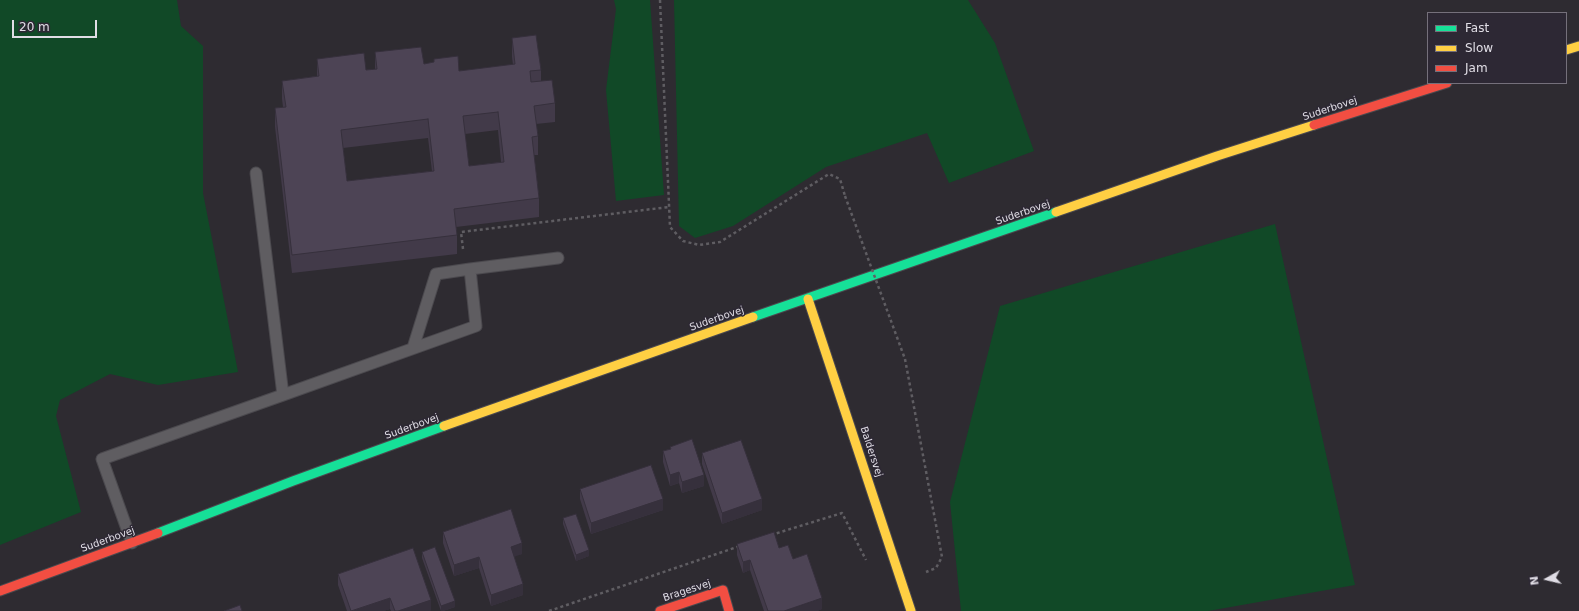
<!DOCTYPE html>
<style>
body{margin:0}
#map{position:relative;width:1579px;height:611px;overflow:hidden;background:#2e2b31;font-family:"DejaVu Sans",sans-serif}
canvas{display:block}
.legend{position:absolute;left:1427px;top:12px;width:140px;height:72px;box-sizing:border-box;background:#2d2834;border:1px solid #75707b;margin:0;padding:5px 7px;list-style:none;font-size:12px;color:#e0dde5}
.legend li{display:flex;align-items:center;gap:8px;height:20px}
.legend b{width:20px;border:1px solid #75707b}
.north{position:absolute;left:1527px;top:559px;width:40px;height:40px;-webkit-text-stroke:3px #2d2834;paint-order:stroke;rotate:262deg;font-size:11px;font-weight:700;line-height:16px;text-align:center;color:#e0dde5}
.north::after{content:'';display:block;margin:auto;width:14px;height:18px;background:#e0dde5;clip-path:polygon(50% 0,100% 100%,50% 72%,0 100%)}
.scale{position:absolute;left:12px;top:20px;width:85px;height:18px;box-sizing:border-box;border:2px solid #e0dde5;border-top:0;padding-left:5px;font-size:12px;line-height:14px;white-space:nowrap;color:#e0dde5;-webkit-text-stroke:3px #2d2834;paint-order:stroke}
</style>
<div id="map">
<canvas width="1579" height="611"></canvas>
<ul class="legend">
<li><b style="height:5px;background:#16e098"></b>Fast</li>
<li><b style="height:5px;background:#ffcf43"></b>Slow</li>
<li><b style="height:5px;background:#f24e42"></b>Jam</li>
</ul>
<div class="north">N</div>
<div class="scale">20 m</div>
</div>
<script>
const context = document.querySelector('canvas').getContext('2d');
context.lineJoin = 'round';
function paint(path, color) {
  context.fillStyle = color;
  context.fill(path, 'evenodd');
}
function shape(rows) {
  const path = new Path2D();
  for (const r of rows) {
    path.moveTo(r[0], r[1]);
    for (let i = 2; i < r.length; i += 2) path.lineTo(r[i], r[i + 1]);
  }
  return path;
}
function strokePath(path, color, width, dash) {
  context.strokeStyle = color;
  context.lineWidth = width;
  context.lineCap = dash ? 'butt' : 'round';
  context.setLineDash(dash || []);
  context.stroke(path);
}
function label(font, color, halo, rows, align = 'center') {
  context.font = font + ' "DejaVu Sans",sans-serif';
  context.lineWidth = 3;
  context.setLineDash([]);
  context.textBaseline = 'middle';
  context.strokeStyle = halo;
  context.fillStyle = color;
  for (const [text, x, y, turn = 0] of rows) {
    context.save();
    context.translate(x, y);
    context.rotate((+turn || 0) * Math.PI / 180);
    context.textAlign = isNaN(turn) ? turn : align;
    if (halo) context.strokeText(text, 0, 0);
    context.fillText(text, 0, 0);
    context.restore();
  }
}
paint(shape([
 [0,0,177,0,181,26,203,46,203,193,238,372,158,385,110,374,60,400,56,416,81,512,0,545],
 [614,0,650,0,664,195,616,201,606,90,616,9],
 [674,0,968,0,995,43,1034,151,949,183,927,133,826,167,733,226,695,238,679,226],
 [1275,224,1355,585,1208,611,961,611,950,502,1000,306]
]), '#114927');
const lane = shape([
 [256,173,283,395],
 [470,269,558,258],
 [132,543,102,459,283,395,476,326,470,269,436,274,413,348]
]);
const fast = shape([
 [753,317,1056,212],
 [158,533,293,481,444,426]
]);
const slow = shape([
 [1566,50,1579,46],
 [1056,212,1217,156,1314,125],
 [808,299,911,611],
 [444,426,753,317]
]);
const jam = shape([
 [1314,125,1447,83],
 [0,591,158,533],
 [660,611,723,590,729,611]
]);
strokePath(lane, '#4b494e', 13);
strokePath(fast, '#4b494e', 11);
strokePath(slow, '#4b494e', 11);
strokePath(jam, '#4b494e', 11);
strokePath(shape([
 [660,0,670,227,683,241,699,245,720,242,829,174,840,179,845,196],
 [463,249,461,232,669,207],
 [905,359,942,557,936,568,926,572],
 [771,535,842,513,866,560],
 [549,611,740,546]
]), '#5f5d62', 2.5, [3, 3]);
strokePath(lane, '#5f5d61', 11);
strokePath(fast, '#16e098', 9);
strokePath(slow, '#ffcf43', 9);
strokePath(jam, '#f24e42', 9);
strokePath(shape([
 [845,196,905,359]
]), '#5f5d62', 2.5, [3, 3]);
paint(shape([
 [512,38,541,70,541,81,555,103,555,122,536,124,538,136,538,155,534,155,539,198,539,217,456,227,457,235,457,254,292,273,275,127,275,108,283,107,282,99,282,81,317,76,317,59,366,70,375,69,375,52,424,64,434,62,434,59,459,71,513,65,512,57],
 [498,130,501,162,469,166,465,134],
 [428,138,432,171,347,181,343,148],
 [670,447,704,486,682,493,679,483,670,486,663,462,663,451,670,449],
 [702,453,762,510,722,524,702,464],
 [580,489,663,510,591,534,580,499],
 [563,518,589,556,576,561,563,524],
 [443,532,522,554,514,556,523,595,491,606,479,568,454,576,443,543],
 [737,544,779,548,793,559,822,609,817,611,764,611,750,570,743,573,737,555],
 [422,552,455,607,443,611,441,611,422,558],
 [338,574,431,610,429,611,391,611,390,609,383,611,347,611,338,585]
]), '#423a49');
paint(shape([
 [679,472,679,483,670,486,670,475],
 [704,475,704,486,682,493,682,482],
 [663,499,663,510,591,534,591,523],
 [762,499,762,510,722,524,722,513],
 [522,543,522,554,511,558,511,547],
 [589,550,589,556,576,561,576,555],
 [479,557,479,568,454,576,454,565],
 [750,560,750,570,743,573,743,562],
 [523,584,523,595,491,606,491,595],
 [390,598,390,609,383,611,352,611],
 [822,598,822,609,817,611,784,611],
 [431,600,431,610,429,611,398,611],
 [455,601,455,607,443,611,441,611,441,606]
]), '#36303c');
const building = shape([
 [536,35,541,70,530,71,531,82,552,80,555,103,534,106,538,136,532,137,539,198,454,209,457,235,292,255,275,108,286,107,282,81,319,76,317,59,364,53,366,70,377,69,375,52,421,47,424,64,434,62,434,59,458,56,459,71,515,64,512,38,536,35],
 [498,112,504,162,469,166,463,116,498,112],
 [428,119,434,171,347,181,341,130,428,119],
 [692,439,704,475,682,482,679,472,670,475,663,451,671,449,670,447,692,439],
 [741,440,762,499,722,513,702,453,741,440],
 [651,465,663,499,591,523,580,489,651,465],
 [511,509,522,543,511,547,523,584,491,595,479,557,454,565,443,532,511,509],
 [576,514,589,550,576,555,563,518,576,514],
 [774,532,779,548,788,545,793,559,807,554,822,598,784,611,768,611,750,560,743,562,737,544,774,532],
 [435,547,455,601,441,606,422,552,435,547],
 [413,548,431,600,398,611,395,611,390,598,351,611,338,574,413,548],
 [240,605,242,611,224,611,240,605]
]);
paint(building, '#4d4455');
strokePath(building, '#36303c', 1);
label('10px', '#e0dde5', '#2d2834', [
 ["Suderbovej",1330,109,-18],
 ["Suderbovej",1023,213,-19],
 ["Suderbovej",717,319,-19],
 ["Suderbovej",412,427,-20],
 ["Baldersvej",871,452,72],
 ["Suderbovej",108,540,-20],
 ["Bragesvej",687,591,-18]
]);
</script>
